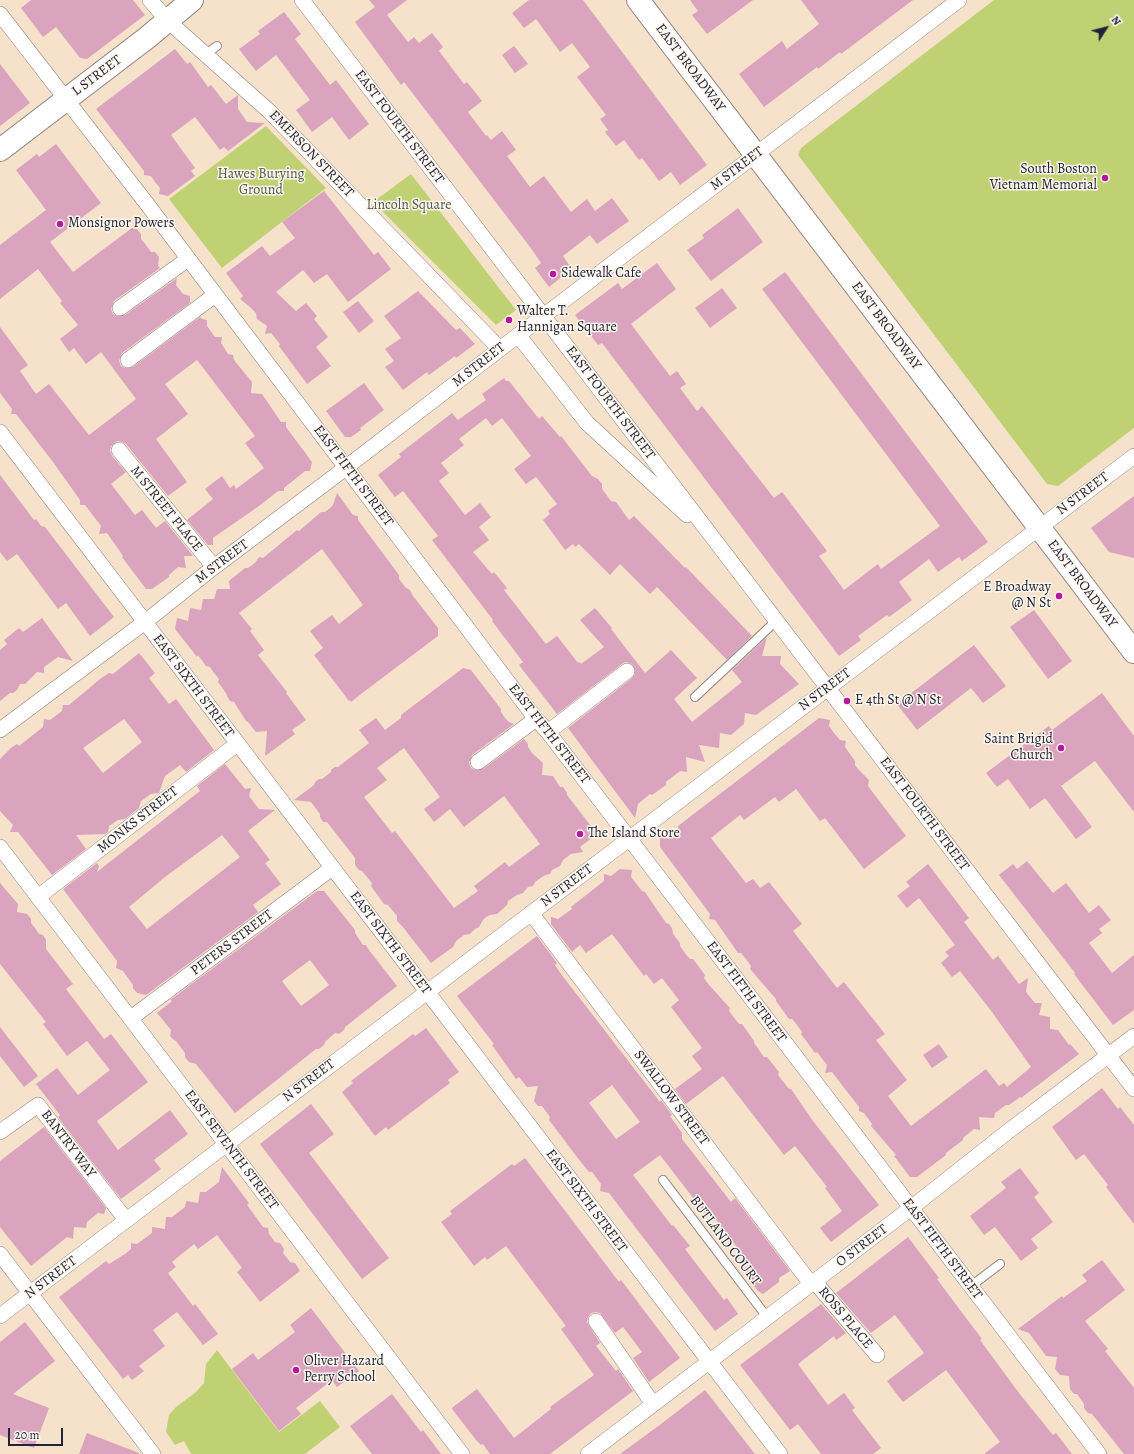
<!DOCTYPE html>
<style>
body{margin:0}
#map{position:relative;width:1134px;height:1454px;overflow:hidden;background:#f6e2ca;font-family:Alegreya,serif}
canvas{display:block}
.north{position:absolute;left:1086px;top:8px;width:40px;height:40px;-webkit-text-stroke:3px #fbf7ec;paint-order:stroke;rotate:54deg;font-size:11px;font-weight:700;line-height:16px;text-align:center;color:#22223b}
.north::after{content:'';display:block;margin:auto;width:14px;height:18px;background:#22223b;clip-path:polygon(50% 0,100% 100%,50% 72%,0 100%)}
.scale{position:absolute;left:8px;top:1428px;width:55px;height:18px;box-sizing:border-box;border:2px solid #22223b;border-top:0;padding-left:5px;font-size:12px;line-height:14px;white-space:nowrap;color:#22223b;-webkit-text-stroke:3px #fbf7ec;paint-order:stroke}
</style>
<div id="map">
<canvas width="1134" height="1454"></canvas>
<div class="north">N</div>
<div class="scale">20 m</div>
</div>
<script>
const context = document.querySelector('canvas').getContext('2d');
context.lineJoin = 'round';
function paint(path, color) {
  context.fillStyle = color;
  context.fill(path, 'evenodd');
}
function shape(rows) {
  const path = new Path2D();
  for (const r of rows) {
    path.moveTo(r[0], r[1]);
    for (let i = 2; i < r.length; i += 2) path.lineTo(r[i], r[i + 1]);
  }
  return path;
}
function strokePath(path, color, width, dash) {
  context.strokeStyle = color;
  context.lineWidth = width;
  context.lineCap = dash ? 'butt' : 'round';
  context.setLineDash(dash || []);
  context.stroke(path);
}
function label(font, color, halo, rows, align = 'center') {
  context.font = font + ' Alegreya,serif';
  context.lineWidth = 3;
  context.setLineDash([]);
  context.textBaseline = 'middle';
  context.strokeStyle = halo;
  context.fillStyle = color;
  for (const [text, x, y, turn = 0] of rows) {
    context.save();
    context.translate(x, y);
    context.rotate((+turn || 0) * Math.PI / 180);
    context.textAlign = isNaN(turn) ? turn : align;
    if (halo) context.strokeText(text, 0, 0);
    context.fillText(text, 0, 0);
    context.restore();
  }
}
paint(shape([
 [994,0,1134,0,1134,428,1058,486,1047,484,798,155,801,148],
 [266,126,326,188,222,268,169,199],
 [411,174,516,310,496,325,373,202],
 [217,1350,279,1432,320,1401,340,1427,305,1454,191,1454,184,1441,175,1445,166,1432,169,1415,176,1407,196,1392,204,1383,206,1364]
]), '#c0d174');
paint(shape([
 [31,0,133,0,145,15,87,59,80,58,56,27,43,37,21,8],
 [369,0,407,0,387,15,408,42,414,37,419,43,432,33,443,47,439,51,464,84,467,82,482,101,468,112,486,136,487,135,491,140,502,131,516,150,507,156,530,187,544,176,571,212,587,199,595,211,612,198,629,221,597,244,590,235,563,256,572,269,549,287,535,268,541,263,530,247,404,82,401,85,355,22,375,7],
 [529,0,583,0,707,165,680,185,671,172,659,181,642,158,639,160,624,140,616,146,605,132,608,130,600,119,606,115,577,77,590,67,572,43,560,52,536,19,524,28,512,13],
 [690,0,753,0,707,34,692,15,698,11],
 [801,0,913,0,841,54,840,52,818,69,817,67,764,107,739,74,782,41,787,49,819,24],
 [284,12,301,34,295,39,330,85,336,80,369,124,349,140,332,117,312,132,296,110,310,100,276,55,256,71,239,49,260,34,258,31],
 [514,46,528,64,515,73,502,55],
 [175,49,187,64,190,62,208,87,211,85,226,104,238,95,238,109,247,122,265,123,228,151,224,147,220,150,195,117,171,135,195,168,191,171,195,176,168,196,159,194,160,188,155,182,151,176,144,175,144,171,96,109],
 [0,64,30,103,0,126],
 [56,144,101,203,50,242,73,272,132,228,137,229,141,234,141,239,146,245,151,252,155,252,159,257,158,266,160,268,114,301,111,309,113,314,117,316,125,315,177,278,176,285,183,294,190,296,190,303,122,353,119,361,121,366,125,368,133,367,200,317,202,319,207,320,207,326,215,337,222,337,221,343,228,354,233,355,234,360,252,382,251,393,262,394,281,422,286,422,286,427,312,462,310,471,305,471,284,488,284,491,278,491,259,506,213,538,213,545,208,545,187,520,213,499,205,489,222,476,230,488,234,485,236,489,264,468,245,443,255,436,197,360,165,384,188,414,156,439,187,482,168,496,126,444,122,442,117,441,111,446,110,451,112,456,126,472,111,484,135,515,142,510,156,528,165,521,193,556,184,556,186,568,178,567,169,575,169,577,152,589,146,589,122,557,123,556,107,533,99,534,101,526,85,505,80,505,80,500,53,462,16,414,11,414,12,409,0,393,0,327,28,365,20,371,36,394,49,384,89,435,136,399,101,352,86,364,74,348,69,352,60,339,78,325,60,303,62,301,38,269,0,299,0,245,46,210,16,170,37,154,39,157],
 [324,191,374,255,378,252,391,269,348,302,327,274,314,283,303,270,276,292,296,311,306,303,317,316,314,319,328,337,316,347,331,366,307,384,287,357,279,346,280,344,271,333,265,334,267,326,257,319,256,313,250,307,240,299,243,296,226,273,262,246,270,256,295,238,282,222],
 [738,208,763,242,711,281,687,250,704,238,702,235],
 [657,263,676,289,631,324,670,376,677,371,686,384,680,388,697,411,702,406,774,498,782,492,827,551,819,556,844,590,878,564,881,569,940,526,762,289,785,272,988,542,962,561,959,557,938,572,929,559,899,582,912,600,889,617,887,615,858,636,861,640,839,656,602,343,598,345,575,315,618,283,622,289],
 [722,288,737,308,710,328,695,308],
 [418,291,456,330,460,328,475,344,456,358,455,356,429,375,427,372,403,390,385,367,394,361,385,349,401,338,384,316],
 [358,301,374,321,359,333,343,312],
 [504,378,506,381,509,381,539,419,542,416,560,437,561,436,592,476,598,479,602,484,602,489,611,501,616,502,629,520,634,516,685,568,686,567,752,636,727,660,657,587,650,594,620,564,610,575,579,544,575,547,573,544,565,550,543,520,550,514,548,511,557,504,536,477,526,484,514,469,531,456,502,418,492,426,486,418,459,439,464,445,441,463,449,473,439,481,465,515,480,503,491,517,479,527,489,540,473,552,492,574,494,572,507,588,504,590,546,644,557,636,578,663,580,662,581,664,604,647,580,620,595,608,612,628,611,629,645,673,671,650,697,678,674,699,692,722,742,682,732,670,767,637,762,656,781,656,780,664,799,684,756,715,745,713,744,724,731,735,720,733,719,748,699,745,705,762,686,757,687,772,680,771,666,782,666,785,652,795,650,794,638,804,635,818,568,728,632,678,635,674,634,666,630,663,625,662,622,664,557,714,519,665,523,662,492,621,493,620,432,540,438,536,403,491,395,497,378,475,401,457,399,454,452,413,458,420,486,400,482,394],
 [364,383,384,410,360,428,361,430,351,437,345,437,326,411],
 [0,475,34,520,36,519,41,526,45,527,114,617,90,636,66,603,58,609,17,554,7,561,0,552],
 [337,493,353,515,358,516,358,520,399,575,399,579,406,588,410,590,413,596,438,628,438,636,361,694,351,702,350,700,349,701,314,655,323,648,310,631,332,615,339,624,363,605,322,549,239,613,252,629,250,631,264,650,258,655,287,692,286,693,306,720,292,730,295,734,265,756,267,731,256,732,248,722,246,721,234,702,230,701,227,696,226,693,218,682,219,679,214,673,210,667,206,666,198,655,197,657,175,629,177,618,188,621,190,608,201,610,203,599,214,599,217,589,230,589,229,581,245,568,248,568,255,563,259,557,263,558,297,530,299,531,321,512,325,512,330,508,333,505],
 [1134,496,1134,558,1109,552,1091,528],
 [1034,610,1072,661,1048,679,1010,627],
 [42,618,73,661,58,657,44,667,44,673,37,672,25,684,20,684,17,690,13,693,10,693,0,701,0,650,7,644,4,640,19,628,23,632],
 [974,645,1006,686,983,703,971,688,917,730,897,704],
 [139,653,155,673,149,678,169,704,176,699,214,750,186,772,180,765,165,776,159,793,151,794,141,801,139,808,125,819,118,820,109,826,108,832,105,834,76,835,86,849,52,875,18,832,10,832,13,825,0,811,0,759,11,748,17,744,19,746,43,727,44,719,50,720,62,711,63,705,69,705,100,679,109,673,113,674],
 [124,719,142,742,103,773,83,748],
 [463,668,471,670,501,709,501,712,505,718,509,722,514,724,472,755,469,763,471,768,475,770,483,769,524,739,528,744,528,747,532,753,543,763,542,775,553,776,560,787,563,787,567,793,567,795,597,834,580,847,583,852,571,854,563,860,560,866,552,870,550,874,545,875,535,882,533,886,528,887,523,893,517,895,508,901,507,905,497,914,490,915,486,917,483,920,479,927,475,929,470,934,464,935,456,941,453,947,431,963,402,926,397,921,397,916,393,911,388,905,384,904,371,886,372,883,362,871,359,870,355,865,355,858,327,822,323,822,320,817,320,814,311,802,294,800,314,785,315,782,319,779,322,779,331,772,331,770,335,767,338,767,369,743,359,730,376,718,385,730,401,718,401,715],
 [404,748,440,797,424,809,434,822,450,809,464,827,504,796,540,844,509,867,505,862,474,886,478,891,454,908,395,831,392,833,364,797,387,780,377,768],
 [1102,693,1134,736,1134,812,1095,761,1061,786,1092,827,1076,839,1045,798,1030,809,1008,779,997,787,986,773,1049,726,1052,730],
 [819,718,830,720,829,726,834,733,840,740,846,741,845,747,855,761,855,765,858,769,869,780,868,786,906,836,864,869,825,818,820,821,796,789,779,802,775,797,744,820,740,815,711,838,746,883,753,879,760,888,769,882,802,924,793,931,837,988,844,982,885,1034,876,1040,907,1080,888,1096,911,1126,986,1069,999,1086,1004,1083,1007,1087,1031,1067,992,1012,960,971,952,977,941,963,949,956,945,952,955,945,919,898,907,908,897,896,910,886,906,882,928,864,969,918,964,922,993,960,998,956,1019,984,1028,978,1026,992,1035,1003,1042,1003,1039,1015,1050,1017,1050,1029,1058,1030,1069,1045,1070,1044,1079,1054,1021,1098,1020,1097,1009,1105,1006,1105,995,1113,994,1118,979,1117,980,1130,974,1129,969,1133,963,1138,963,1140,946,1153,946,1155,917,1177,910,1177,894,1156,896,1155,871,1126,872,1124,864,1113,859,1111,859,1107,832,1072,825,1073,827,1065,817,1052,815,1053,801,1034,802,1032,798,1026,792,1019,789,1019,776,1001,776,999,750,969,751,966,746,959,741,953,738,953,715,920,709,919,710,914,660,847,660,837,668,838,678,830,678,826],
 [225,764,245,789,251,788,249,796,259,809,275,810,248,831,270,860,265,863,281,884,253,905,258,912,146,995,137,993,133,988,133,985,123,971,116,968,117,961,63,889,97,863,99,866,97,872,200,791,197,786],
 [222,835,240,857,147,929,129,907,165,877],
 [1027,861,1053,893,1066,883,1089,913,1099,905,1111,920,1099,929,1102,933,1089,943,1112,973,1134,955,1134,1010,1113,1025,1074,974,1075,973,999,875,1013,864,1017,869],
 [620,869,632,870,631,877,642,891,645,892,666,923,669,924,672,928,673,934,680,943,680,946,685,953,690,959,693,959,705,975,704,978,709,985,730,1008,729,1011,739,1024,742,1024,754,1041,754,1043,764,1057,767,1057,779,1072,778,1075,789,1089,791,1089,813,1121,879,1205,831,1242,820,1228,842,1211,825,1188,827,1187,795,1146,784,1155,723,1076,686,1104,675,1089,702,1069,692,1056,702,1048,671,1007,679,1000,662,978,654,984,646,974,644,976,612,934,586,953,580,945,572,952,551,924,551,917,558,919,572,909,571,907,604,881,604,874,611,876],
 [0,883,18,904,17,912,27,914,31,919,31,923,35,928,39,934,43,935,46,940,46,949,73,984,66,989,104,1039,111,1034,148,1082,97,1121,99,1124,118,1150,170,1110,188,1134,154,1160,161,1169,121,1199,58,1117,60,1115,36,1084,57,1068,78,1095,110,1070,87,1041,67,1056,43,1024,46,1022,0,964],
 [317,891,324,891,355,930,355,933,363,945,366,945,369,950,397,986,345,1027,344,1030,339,1034,335,1033,325,1042,324,1045,319,1049,316,1049,235,1113,196,1064,189,1062,185,1057,185,1053,176,1041,174,1040,170,1036,171,1030,157,1013,172,1001,170,1000],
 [310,960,329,985,301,1006,282,981],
 [537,936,557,963,555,965,561,974,660,1102,661,1100,672,1115,670,1116,682,1133,682,1139,731,1202,735,1198,790,1271,779,1278,779,1282,763,1294,758,1291,742,1270,750,1264,711,1213,707,1216,660,1155,633,1175,672,1226,673,1225,690,1246,685,1249,724,1300,727,1298,738,1314,715,1331,609,1193,600,1191,601,1184,592,1172,589,1172,580,1161,549,1120,550,1117,542,1106,538,1106,534,1101,538,1086,527,1087,519,1077,516,1079,492,1045,494,1044,457,996],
 [612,1085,640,1122,616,1139,589,1103],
 [0,1027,38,1076,24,1087,0,1056],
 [426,1028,459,1072,448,1080,450,1083,388,1130,386,1127,375,1136,342,1092,353,1083,351,1081,413,1034,415,1036],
 [939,1044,948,1057,932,1068,923,1055],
 [1102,1088,1118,1109,1120,1107,1134,1125,1134,1224,1106,1187,1108,1185,1084,1154,1076,1160,1052,1127],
 [311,1104,334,1134,309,1153,389,1258,362,1279,260,1144],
 [44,1127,106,1208,104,1214,98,1213,87,1222,86,1228,74,1227,73,1239,67,1237,31,1266,0,1227,0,1161],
 [525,1158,619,1282,621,1280,680,1358,649,1382,633,1358,642,1352,623,1327,615,1333,600,1313,596,1312,591,1313,588,1317,587,1322,600,1343,596,1346,616,1371,618,1369,633,1391,550,1454,490,1454,483,1444,481,1445,476,1440,452,1409,453,1407,477,1389,514,1438,551,1409,550,1407,594,1375,561,1329,566,1326,506,1246,487,1260,485,1257,474,1266,441,1222,452,1214,450,1211,512,1164,514,1166],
 [222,1167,249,1203,247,1205,263,1227,268,1228,269,1234,275,1242,280,1243,284,1249,283,1253,290,1262,295,1263,300,1271,260,1302,237,1272,242,1268,217,1235,198,1249,194,1244,172,1262,176,1267,168,1273,193,1306,195,1304,218,1334,203,1345,177,1312,153,1330,165,1346,139,1366,144,1371,132,1380,128,1375,123,1379,59,1297,106,1261,109,1264,125,1254,131,1249,131,1243,137,1244,152,1233,152,1227,165,1229,166,1217,172,1217,185,1207,186,1201,198,1203,200,1192,206,1192,219,1182],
 [1020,1168,1039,1193,1034,1197,1053,1222,1031,1239,1038,1248,1021,1261,995,1227,984,1235,970,1216,1006,1188,1001,1182],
 [908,1237,939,1278,937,1279,957,1306,982,1339,980,1340,1019,1393,1053,1435,1056,1433,1072,1454,984,1454,1000,1442,946,1370,903,1402,895,1392,887,1381,924,1353,895,1315,871,1333,836,1293],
 [1102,1260,1125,1290,1085,1321,1108,1349,1105,1351,1134,1388,1134,1454,1124,1454,1092,1414,1088,1413,1084,1408,1084,1404,1077,1394,1074,1394,1070,1389,1069,1376,1060,1375,1055,1369,1057,1357,1046,1356,1029,1333,1018,1329,1062,1296,1063,1298,1087,1281,1082,1275],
 [821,1304,846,1333,836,1340,834,1336,798,1364,828,1405,844,1393,855,1408,852,1410,881,1448,873,1454,821,1454,798,1424,790,1430,740,1365],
 [311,1308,359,1371,337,1387,332,1380,296,1408,301,1414,279,1431,232,1369,253,1353,258,1360,295,1332,290,1325],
 [25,1322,55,1361,13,1394,49,1408,34,1448,0,1435,0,1342],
 [705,1390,755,1454,620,1454,661,1424],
 [392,1394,421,1432,423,1430,441,1454,372,1454,350,1426],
 [87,1433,139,1453,139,1454,79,1454]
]), '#daa3be');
const lane = shape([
 [206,54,217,46],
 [695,697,776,621],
 [663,1180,767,1317],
 [971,1286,1000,1264]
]);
const street = shape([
 [150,0,168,21,270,112,500,349],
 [302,0,1134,1089],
 [0,14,147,204,536,719,548,732,1099,1454],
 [120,308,188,259],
 [518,335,587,423,687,515],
 [128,360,215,295],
 [0,432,780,1454],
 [119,450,214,567],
 [0,730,145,622,214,567,331,479,500,349,959,0],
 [548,732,627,671],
 [478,762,536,719],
 [0,847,462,1454],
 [38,897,237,744],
 [531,913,811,1284],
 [131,1018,332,868],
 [0,1132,38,1105,126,1220],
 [0,1254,153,1454],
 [814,1281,877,1355],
 [0,1316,1134,456],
 [596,1321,653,1404],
 [588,1454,911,1208,1006,1133,1134,1036]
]);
const secondary = shape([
 [638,0,1134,652]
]);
const primary = shape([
 [0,150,148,37,192,0]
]);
strokePath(lane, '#8c8282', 10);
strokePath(street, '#8c8282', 16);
strokePath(secondary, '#8c8282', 24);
strokePath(primary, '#8c8282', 24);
strokePath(lane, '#fff', 8);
strokePath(street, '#fff', 15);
strokePath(secondary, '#fff', 22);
strokePath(primary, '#fff', 22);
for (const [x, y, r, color] of [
 [1105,178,4,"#b5179e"],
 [60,224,4,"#b5179e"],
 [553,274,4,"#b5179e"],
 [509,320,4,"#b5179e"],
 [1059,596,4,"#b5179e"],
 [847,701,4,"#b5179e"],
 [1061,748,4,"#b5179e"],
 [580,834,4,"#b5179e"],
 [296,1370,4,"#b5179e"]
]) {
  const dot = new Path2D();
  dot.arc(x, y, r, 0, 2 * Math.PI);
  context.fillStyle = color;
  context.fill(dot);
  strokePath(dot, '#fbf7ec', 1.5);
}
label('14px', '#22223b', '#fbf7ec', [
 ["EAST BROADWAY",690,68,53],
 ["L STREET",97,76,-37],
 ["EAST FOURTH STREET",399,127,53],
 ["EMERSON STREET",311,154,46],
 ["M STREET",737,169,-37],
 ["EAST BROADWAY",886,326,53],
 ["M STREET",479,365,-38],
 ["EAST FOURTH STREET",610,403,53],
 ["EAST FIFTH STREET",353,476,53],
 ["N STREET",1083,494,-37],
 ["M STREET PLACE",166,509,51],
 ["M STREET",222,562,-37],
 ["EAST BROADWAY",1082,584,53],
 ["EAST SIXTH STREET",193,686,53],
 ["N STREET",825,690,-37],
 ["EAST FIFTH STREET",549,734,52],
 ["EAST FOURTH STREET",924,814,53],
 ["MONKS STREET",138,820,-38],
 ["N STREET",567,886,-37],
 ["PETERS STREET",232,943,-37],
 ["EAST SIXTH STREET",390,943,53],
 ["EAST FIFTH STREET",746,992,53],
 ["N STREET",309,1081,-37],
 ["SWALLOW STREET",671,1098,53],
 ["BANTRY WAY",68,1144,53],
 ["EAST SEVENTH STREET",231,1150,53],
 ["EAST SIXTH STREET",586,1201,53],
 ["BUTLAND COURT",725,1241,53],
 ["O STREET",862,1246,-37],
 ["EAST FIFTH STREET",942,1249,53],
 ["N STREET",51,1278,-37],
 ["ROSS PLACE",845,1318,50]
]);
label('14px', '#22223b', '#fbf7ec', [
 ["South Boston",1097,170,"right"],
 ["Vietnam Memorial",1097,186,"right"],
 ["Monsignor Powers",68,224],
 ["Sidewalk Cafe",561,274],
 ["Walter T.",517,312],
 ["Hannigan Square",517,328],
 ["E Broadway",1051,588,"right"],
 ["@ N St",1051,604,"right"],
 ["E 4th St @ N St",855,701],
 ["Saint Brigid",1053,740,"right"],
 ["Church",1053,756,"right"],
 ["The Island Store",588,834],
 ["Oliver Hazard",304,1362],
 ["Perry School",304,1378]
], 'left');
label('14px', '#51574c', '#fbf7ec', [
 ["Hawes Burying",261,175],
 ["Ground",261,191],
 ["Lincoln Square",409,206]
]);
</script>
